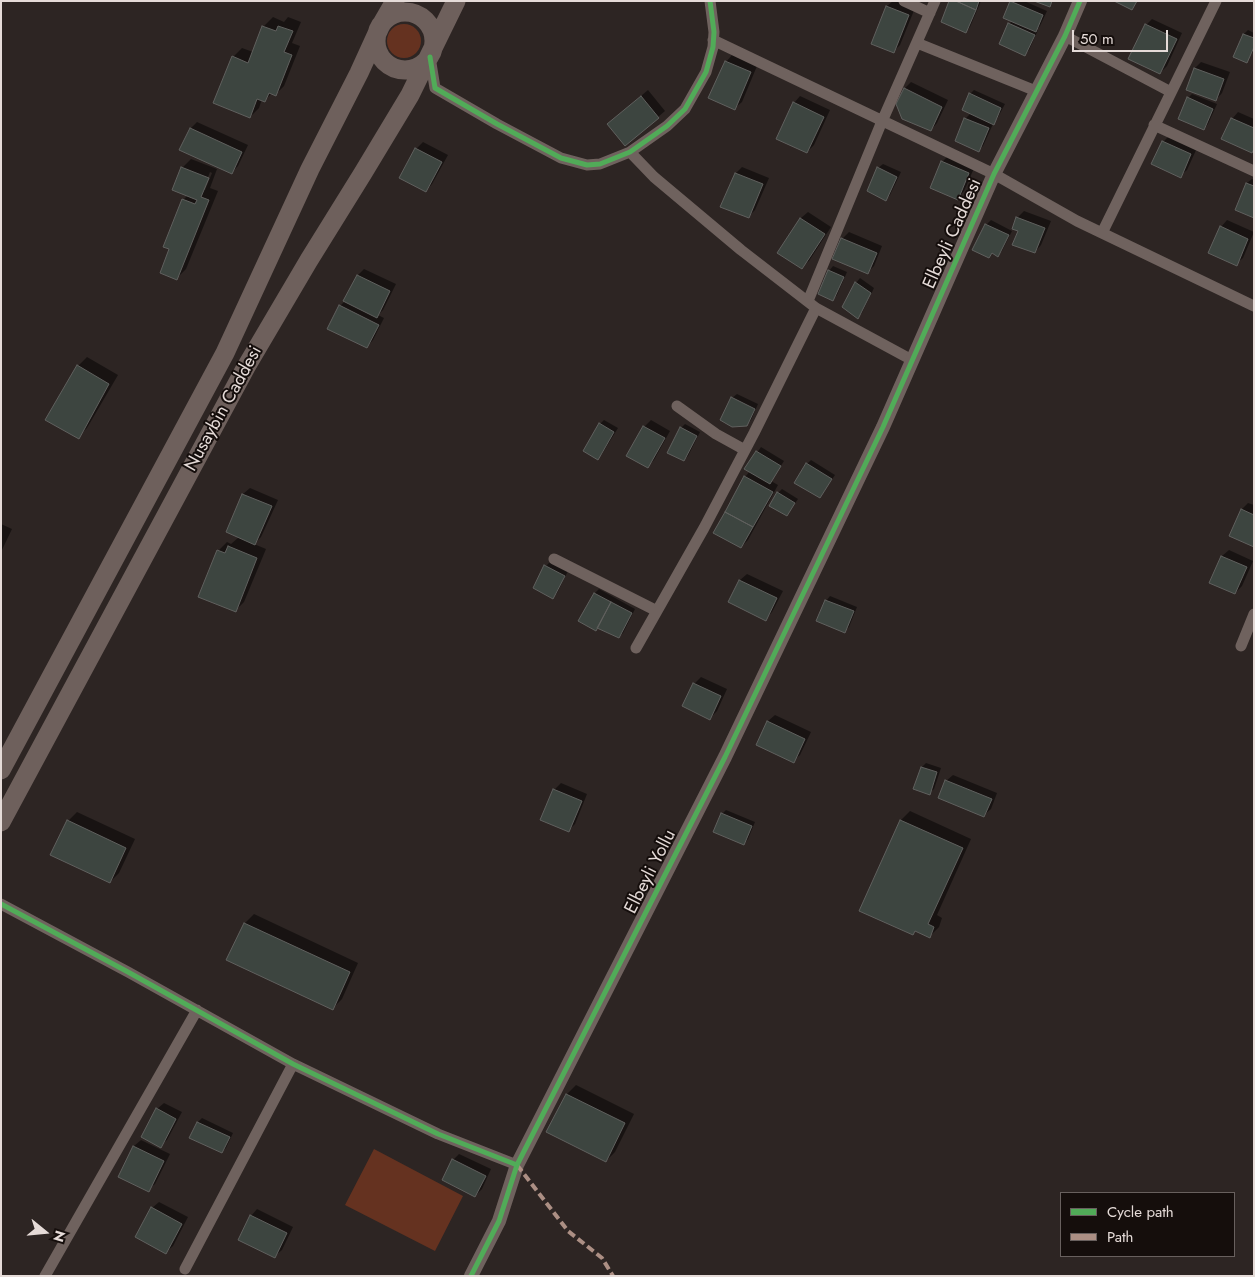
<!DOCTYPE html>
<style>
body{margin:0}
#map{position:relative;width:1255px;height:1277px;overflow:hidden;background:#2d2523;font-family:Jost,sans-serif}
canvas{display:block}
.frame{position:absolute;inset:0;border:2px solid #e5dbd8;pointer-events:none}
.legend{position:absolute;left:1060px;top:1192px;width:175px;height:65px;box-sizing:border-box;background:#150e0c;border:1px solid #68605e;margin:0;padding:6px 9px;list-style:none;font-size:15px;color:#e5dbd8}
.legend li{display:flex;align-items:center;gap:10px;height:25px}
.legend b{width:25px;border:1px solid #68605e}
.north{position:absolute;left:20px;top:1207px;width:50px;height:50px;-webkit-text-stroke:4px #150e0c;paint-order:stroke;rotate:107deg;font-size:14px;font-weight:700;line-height:20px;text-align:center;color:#e5dbd8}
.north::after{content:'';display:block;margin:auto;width:18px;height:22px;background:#e5dbd8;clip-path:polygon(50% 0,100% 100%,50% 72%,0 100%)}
.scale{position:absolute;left:1072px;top:30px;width:96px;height:22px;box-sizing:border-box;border:2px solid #e5dbd8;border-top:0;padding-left:6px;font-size:15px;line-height:18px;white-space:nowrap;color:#e5dbd8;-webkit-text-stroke:4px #150e0c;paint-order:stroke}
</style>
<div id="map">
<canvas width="1255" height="1277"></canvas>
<div class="frame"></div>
<ul class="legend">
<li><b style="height:6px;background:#51ab58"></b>Cycle path</li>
<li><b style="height:6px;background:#ac8f84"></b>Path</li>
</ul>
<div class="north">N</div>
<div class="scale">50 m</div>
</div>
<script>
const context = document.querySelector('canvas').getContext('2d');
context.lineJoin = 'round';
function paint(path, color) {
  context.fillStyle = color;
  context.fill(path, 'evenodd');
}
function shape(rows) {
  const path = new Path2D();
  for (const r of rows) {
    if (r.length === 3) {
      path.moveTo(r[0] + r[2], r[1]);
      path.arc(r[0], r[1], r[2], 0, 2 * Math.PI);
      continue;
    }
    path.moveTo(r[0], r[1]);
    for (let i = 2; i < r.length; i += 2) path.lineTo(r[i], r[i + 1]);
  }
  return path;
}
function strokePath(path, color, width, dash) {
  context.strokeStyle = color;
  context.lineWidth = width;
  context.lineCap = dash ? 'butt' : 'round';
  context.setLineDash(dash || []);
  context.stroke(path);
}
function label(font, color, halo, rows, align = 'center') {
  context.font = font + ' Jost,sans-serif';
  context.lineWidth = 4;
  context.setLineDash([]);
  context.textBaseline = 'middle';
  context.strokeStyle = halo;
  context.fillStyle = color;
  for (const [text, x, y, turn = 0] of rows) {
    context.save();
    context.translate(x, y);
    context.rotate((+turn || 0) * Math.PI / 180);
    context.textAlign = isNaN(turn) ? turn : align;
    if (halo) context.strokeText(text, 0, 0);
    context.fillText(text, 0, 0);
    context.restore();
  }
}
paint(shape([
 [404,41,17],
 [374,1149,463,1196,435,1251,345,1205]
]), '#653220');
paint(shape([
 [893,1,898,1,915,8,900,45,893,52,873,43,887,6],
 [950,1,981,1,970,27,966,31],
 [1012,1,1024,1,1047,11,1040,26,1037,30,1038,30,1029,50,1025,54,1009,24,1012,21,1004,17],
 [273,17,284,22,288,17,301,22,292,43,300,46,284,86,275,95,272,93,265,100,262,99,259,108,250,117,233,57,242,48,253,52,264,26],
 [1152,19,1182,33,1167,66,1160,73,1146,25],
 [1248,30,1254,33,1254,50,1246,62,1234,56,1244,34],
 [732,55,757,66,742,102,735,108,726,62],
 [1201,62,1230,72,1222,93,1216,100,1195,68],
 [911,82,948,100,937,123,931,130,905,88],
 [648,90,665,111,658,117,615,118],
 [974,90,1005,104,997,119,993,124,983,146,979,150,956,141,966,118,971,113,970,94],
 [1192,94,1217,104,1208,124,1204,129,1188,98],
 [800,96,830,110,814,145,807,152,794,103],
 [1238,112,1254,119,1254,149,1232,119],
 [197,122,248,145,238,166,231,173,191,128],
 [1170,135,1197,148,1187,170,1180,176,1163,142],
 [423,142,448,155,432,184,426,191,416,149],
 [949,155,975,166,964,191,958,198,942,162],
 [191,159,217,169,210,188,218,191,186,269,177,278,183,200,188,195,182,168],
 [210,172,212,173,205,190,203,190],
 [883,164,901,172,890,195,886,199,878,168],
 [742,167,769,178,755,210,748,217,722,206,736,173],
 [1252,179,1254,180,1254,217,1237,210,1247,183],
 [1024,211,1051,221,1041,245,1035,252,1019,230,1017,218],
 [808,212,831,227,809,261,802,267,779,253,801,218],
 [991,220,1012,231,1002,251,998,255,993,253,989,257,974,249,987,224],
 [1227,220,1254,232,1243,258,1236,264,1221,227],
 [849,232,882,246,874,266,868,272,842,239],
 [833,266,847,272,837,295,833,299,829,271],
 [364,269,396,284,383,310,378,315,384,318,373,340,367,347,340,306,346,300,358,275],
 [860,278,874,288,862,313,858,317,856,283],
 [87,357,118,375,87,428,78,437,78,366],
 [737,394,758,404,751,420,746,425,732,398],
 [604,420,618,428,602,454,598,458,600,424],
 [651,420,670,431,654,460,647,467,644,427],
 [685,424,700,432,688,456,684,460,681,428],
 [761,447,784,461,771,481,778,485,748,540,741,547,745,477,750,471,746,469],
 [811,460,835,475,820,497,807,464],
 [250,488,278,500,261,537,254,544,266,549,244,602,235,611,218,551,227,542,231,544,239,537,227,532,243,494],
 [782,489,798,499,787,515,778,493],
 [1248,503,1254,505,1254,546,1242,509],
 [1,524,12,529,1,552],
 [1229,550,1253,561,1242,586,1235,593,1211,582,1222,556],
 [550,562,568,571,557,593,553,597,546,566],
 [747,574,783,591,772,612,766,619,730,602,740,580],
 [599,589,635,609,623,633,619,637,595,593],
 [830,596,857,607,849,627,845,631,826,601],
 [701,677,727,689,717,711,710,718,694,684],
 [775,715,811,732,800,755,793,761,757,744,768,721],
 [926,763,941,768,934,789,929,793,915,788,922,767],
 [953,775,997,793,991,809,984,815,946,781],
 [561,783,587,794,575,824,568,831,554,790],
 [726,810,755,822,748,839,744,844,722,814],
 [910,811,971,839,937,915,942,918,939,927,930,936,916,930,913,934,901,820],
 [77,812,135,839,119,873,110,882,68,821],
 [254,914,358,963,342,999,333,1008,228,960,245,923],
 [576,1085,634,1114,615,1152,606,1161,567,1094],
 [164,1103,182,1112,167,1140,160,1146,157,1109],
 [202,1118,233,1133,226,1148,222,1152,191,1137,198,1122],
 [141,1140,170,1154,155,1184,148,1190,120,1176,134,1146],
 [459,1154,491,1169,482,1189,475,1196,453,1160],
 [159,1202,188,1217,173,1246,166,1252,152,1208],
 [257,1209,293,1227,282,1250,275,1256,251,1216]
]), '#0007');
const building = shape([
 [949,1,956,1,976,10,966,33,941,22,949,1],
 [956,1,979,1,976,10,956,1],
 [1010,1,1043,15,1036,32,1003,18,1010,1],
 [1034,1,1052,1,1050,7,1034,1],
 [1114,1,1137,1,1132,10,1114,1],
 [886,6,909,15,894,53,871,44,886,6],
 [1008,23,1035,35,1025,56,999,44,1008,23],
 [1145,24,1177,39,1160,74,1128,59,1145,24],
 [262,26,276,31,278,26,293,31,284,52,292,55,276,96,269,93,265,102,257,99,250,118,213,103,232,56,248,63,262,26],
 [1243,34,1254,38,1254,47,1247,63,1233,57,1243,34],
 [725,61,751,72,735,110,708,98,725,61],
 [1194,68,1224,79,1216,101,1186,90,1194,68],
 [904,88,942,107,931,131,902,119,896,104,904,88],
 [969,93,1001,108,994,125,962,110,969,93],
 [641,96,659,118,625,146,607,124,641,96],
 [1187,97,1213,109,1204,130,1178,119,1187,97],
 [793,102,824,117,807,153,776,139,793,102],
 [964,118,989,128,979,152,955,141,964,118],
 [1231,118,1254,128,1254,149,1252,153,1221,139,1231,118],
 [190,128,242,152,232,174,179,150,190,128],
 [1162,141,1191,154,1181,178,1151,164,1162,141],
 [415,148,442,162,426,192,399,178,415,148],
 [941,161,969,173,958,200,930,188,941,161],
 [181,167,209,178,201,197,209,200,177,280,160,273,169,249,163,247,182,199,195,204,197,200,172,190,181,167],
 [877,167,897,177,886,201,867,191,877,167],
 [735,173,763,184,749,218,720,207,735,173],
 [1246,183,1254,186,1254,218,1235,210,1246,183],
 [1016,217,1045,228,1035,253,1012,245,1018,231,1012,229,1016,217],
 [800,218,825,234,802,269,777,253,800,218],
 [985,224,1009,235,998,257,992,253,989,258,972,250,985,224],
 [1220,226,1248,239,1237,266,1208,253,1220,226],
 [841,238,877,253,868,274,832,259,841,238],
 [828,270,844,277,833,301,818,294,828,270],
 [357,275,390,291,377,318,343,301,357,275],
 [855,282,871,293,858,319,842,307,855,282],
 [339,305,379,325,367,348,327,329,339,305],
 [77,365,109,384,79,439,45,420,77,365],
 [731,397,755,409,747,426,732,427,720,420,731,397],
 [599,423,614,432,598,460,583,451,599,423],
 [643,426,665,438,648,468,626,456,643,426],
 [680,427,697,436,684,461,667,453,680,427],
 [756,451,781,466,770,484,744,469,756,451],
 [806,463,832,479,820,498,794,483,806,463],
 [744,476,773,492,753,527,725,512,744,476],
 [777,492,795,503,787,516,769,506,777,492],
 [242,494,272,506,255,545,226,532,242,494],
 [1241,509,1254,515,1254,547,1229,536,1241,509],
 [725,512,753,527,741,548,713,533,725,512],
 [228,546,257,558,236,612,198,597,217,550,225,553,228,546],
 [1221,556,1247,567,1235,594,1209,583,1221,556],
 [544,565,565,576,553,599,533,588,544,565],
 [739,580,777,598,766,621,728,602,739,580],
 [594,593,611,602,596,631,578,621,594,593],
 [825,600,854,611,845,633,816,621,825,600],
 [611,602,632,613,619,638,597,628,611,602],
 [693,683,721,696,710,720,682,706,693,683],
 [767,721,805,739,794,763,756,745,767,721],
 [921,767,937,772,930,795,913,789,921,767],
 [945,780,992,799,984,817,938,798,945,780],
 [553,789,582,801,569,832,540,820,553,789],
 [721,813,752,826,744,845,713,832,721,813],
 [67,820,126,848,110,883,50,855,67,820],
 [900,820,963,848,928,924,934,927,930,938,915,931,913,935,859,911,900,820],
 [244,923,350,972,333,1010,226,960,244,923],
 [566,1094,625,1123,606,1162,546,1132,566,1094],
 [156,1108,176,1119,161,1148,141,1137,156,1108],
 [197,1122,230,1137,222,1153,189,1138,197,1122],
 [133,1146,164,1161,149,1192,118,1177,133,1146],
 [452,1159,486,1176,475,1197,442,1180,452,1159],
 [151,1207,182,1224,166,1254,135,1237,151,1207],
 [250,1215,287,1233,275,1258,238,1240,250,1215]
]);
paint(building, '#3d4540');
strokePath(building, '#60605e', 1);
strokePath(shape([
 [904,1,930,13],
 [1065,36,1171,92],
 [713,40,994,174,1077,221,1254,306],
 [917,43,1036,91],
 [430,57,435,88,497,124,561,158,587,165,600,164,630,152,667,126,685,109,706,72,713,47,714,32,710,1],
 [1154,125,1254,171],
 [630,152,654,177,741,250,816,308,912,360],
 [1102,233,1216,1],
 [808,301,880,126,935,1],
 [677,406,716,434,745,450],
 [554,559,657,611],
 [1241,646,1254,614],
 [636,648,704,528,754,433,816,308],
 [1,904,128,972,293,1064,438,1134,517,1165],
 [185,1269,293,1064],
 [45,1276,197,1010]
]), '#6f625e', 11);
strokePath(shape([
 [471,1276,499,1221,517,1165,725,757,883,427,994,174,1065,36,1080,1]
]), '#6f625e', 14);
strokePath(shape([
 [405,41,29],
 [1,770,225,353,310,169,359,73,380,27,395,1],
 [1,822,246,367,309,260,363,173,410,95,456,1]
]), '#6e605c', 19);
strokePath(shape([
 [517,1165,568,1231,602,1258,613,1276]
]), '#ac8f84', 4, [8, 4]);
strokePath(shape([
 [430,57,435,88,497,124,561,158,587,165,600,164,630,152,667,126,685,109,706,72,713,47,714,32,710,1],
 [1,904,128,972,293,1064,438,1134,517,1165],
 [471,1276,499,1221,517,1165,725,757,883,427,994,174,1065,36,1080,1]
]), '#51ab58', 5);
label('18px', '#e5dbd8', '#150e0c', [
 ["Elbeyli Caddesi",953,234,-66],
 ["Nusaybin Caddesi",224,409,-61],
 ["Elbeyli Yollu",651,872,-63]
]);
</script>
